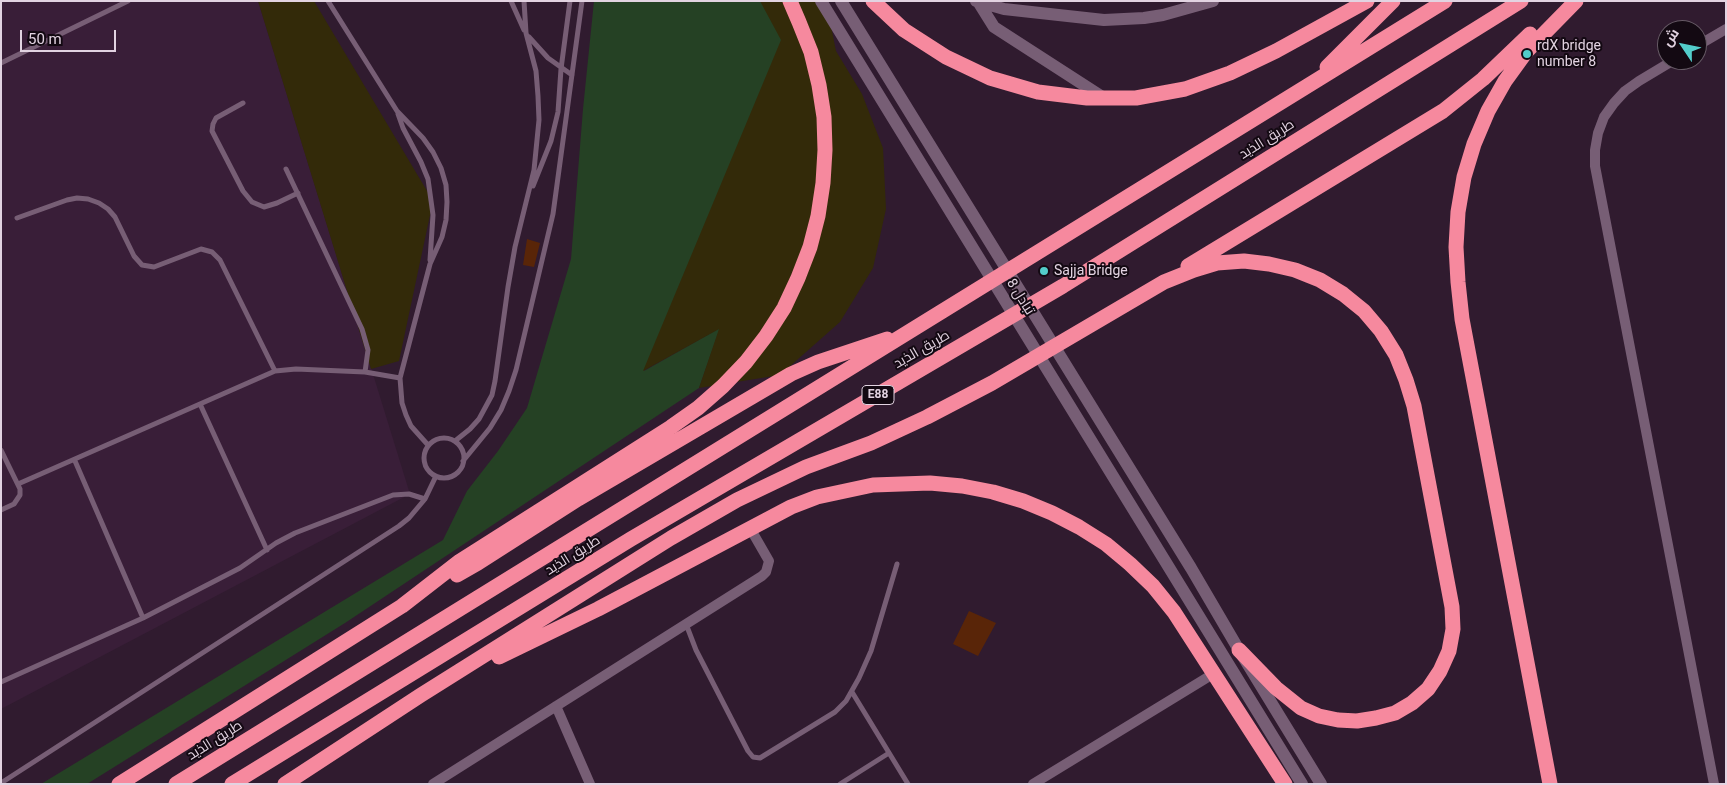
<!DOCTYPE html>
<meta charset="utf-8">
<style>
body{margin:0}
#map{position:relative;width:1727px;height:785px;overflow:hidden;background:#301b2f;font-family:Roboto,Cairo,sans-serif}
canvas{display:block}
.frame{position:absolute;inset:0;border:2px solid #e2d3e1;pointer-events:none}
.north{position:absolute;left:1657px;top:20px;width:50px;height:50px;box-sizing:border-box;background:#130912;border:1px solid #665a65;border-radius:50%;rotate:304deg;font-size:14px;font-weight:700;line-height:20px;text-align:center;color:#e2d3e1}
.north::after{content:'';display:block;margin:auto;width:18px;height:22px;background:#53cdcb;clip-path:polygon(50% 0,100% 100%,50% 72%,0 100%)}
.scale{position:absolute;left:20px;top:30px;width:96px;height:22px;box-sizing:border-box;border:2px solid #e2d3e1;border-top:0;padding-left:6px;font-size:15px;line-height:18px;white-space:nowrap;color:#e2d3e1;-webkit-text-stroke:4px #130912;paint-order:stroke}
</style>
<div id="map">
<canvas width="1727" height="785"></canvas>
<div class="frame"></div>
<div class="north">ش</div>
<div class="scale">50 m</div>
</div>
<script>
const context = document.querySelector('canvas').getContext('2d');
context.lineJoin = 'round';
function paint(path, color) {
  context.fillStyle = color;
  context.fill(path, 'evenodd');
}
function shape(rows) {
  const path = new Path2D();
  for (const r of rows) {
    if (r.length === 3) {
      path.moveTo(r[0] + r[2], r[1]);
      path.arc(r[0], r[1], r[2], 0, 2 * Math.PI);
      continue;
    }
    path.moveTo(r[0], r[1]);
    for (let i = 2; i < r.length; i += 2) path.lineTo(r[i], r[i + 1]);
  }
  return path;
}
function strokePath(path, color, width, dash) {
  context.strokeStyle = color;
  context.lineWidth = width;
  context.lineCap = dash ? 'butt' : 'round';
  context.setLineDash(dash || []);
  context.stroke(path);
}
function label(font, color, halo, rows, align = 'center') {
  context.font = font + ' Roboto,Cairo,sans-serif';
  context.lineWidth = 4;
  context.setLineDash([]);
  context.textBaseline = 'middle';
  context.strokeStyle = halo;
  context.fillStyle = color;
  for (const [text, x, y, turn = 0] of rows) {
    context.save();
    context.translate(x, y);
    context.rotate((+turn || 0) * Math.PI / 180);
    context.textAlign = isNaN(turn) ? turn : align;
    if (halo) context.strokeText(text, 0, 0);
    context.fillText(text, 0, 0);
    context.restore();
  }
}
paint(shape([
 [1,1,258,1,410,494,1,709]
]), '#391e38');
paint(shape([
 [594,1,771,1,795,43,644,371,720,328,699,388,345,623,87,784,41,784,443,540,467,491,498,451,527,408,571,259,583,109]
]), '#254124');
paint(shape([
 [258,1,314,1,433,201,399,361,371,369],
 [760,1,826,1,836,51,862,94,883,148,886,209,873,268,840,322,780,375,699,388,719,329,643,371,781,40]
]), '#332a09');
paint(shape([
 [527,239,540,243,534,267,523,265],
 [969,611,996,623,978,656,953,644]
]), '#592508');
strokePath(shape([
 [328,1,397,111,423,138,433,152,441,168,446,185,447,202,446,220,442,237,430,264,400,378,402,403,406,415,411,426,428,445],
 [511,1,524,30],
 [529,37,548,58,572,75],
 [1,63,128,1],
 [243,103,216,118,213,124,212,131,243,191,252,202,264,207,277,203,298,193],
 [398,114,403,128,421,162,428,179,433,215,430,260],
 [286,169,362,329,368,350,365,372],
 [533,186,551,141,558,112,561,69,570,1],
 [17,218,67,200,77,198,88,199,99,203,108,209,115,217,134,256,142,265,154,267,201,249,212,252,220,260,275,371],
 [200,404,267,550],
 [444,458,20],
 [455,441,470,429,479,419,492,395,495,381,508,287,515,247,534,170,539,120,538,96,536,71,526,33,524,1],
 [1,450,20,489,20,495,14,504,1,510],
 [75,461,143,618],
 [463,461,490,428,501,410,509,391,516,370,553,214,582,1],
 [18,484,275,371,296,369,365,372,400,378],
 [686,624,696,650,748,751,753,757,760,758,835,712,846,701,859,678,871,651,897,564],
 [1,682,143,618,240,568,276,543,295,533,393,495,409,494,425,499],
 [852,692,908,784],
 [1,783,399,526,409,518,425,499,436,476],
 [840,784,889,753]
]), '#775e75', 5);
strokePath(shape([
 [1697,46,1726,29],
 [1674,60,1639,81,1625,91,1614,103,1604,117,1598,133,1595,150,1595,166,1714,784],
 [556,706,590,784],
 [433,784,762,576,766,572,769,561,750,528],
 [1033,784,1213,674]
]), '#775e75', 10);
strokePath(shape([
 [976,1,1004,9,1104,20,1144,18,1163,15,1213,1],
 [979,3,994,27,1104,98]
]), '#775e75', 12);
strokePath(shape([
 [821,1,1302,784],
 [841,1,1191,568,1239,650,1321,784]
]), '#775e75', 12);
strokePath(shape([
 [873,1,904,30,946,57,990,78,1038,92,1087,98,1136,98,1185,89,1230,73,1276,51,1367,1],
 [1327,67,1393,1],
 [1188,266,1443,111,1483,79,1530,34],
 [457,575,478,563,578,499,791,374,818,362,887,339],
 [499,657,598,609,791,507,817,497,873,485,930,483,962,486,993,492,1023,501,1052,513,1079,527,1106,544,1130,564,1153,586,1174,612,1285,784],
 [119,784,402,606,460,561,671,427,698,408,723,386,746,362,766,336,784,308,798,278,810,247,818,216,823,183,825,150,824,117,819,85,811,52,799,22,790,1],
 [176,784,1445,1],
 [232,784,631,539,1063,286,1521,1],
 [285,784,421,695,671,538,737,500,806,467,871,443,927,417,992,383,1164,282,1194,270,1217,263,1244,261,1269,264,1295,270,1320,280,1343,294,1364,311,1381,331,1396,355,1406,380,1414,406,1452,607,1453,629,1449,651,1440,671,1428,689,1412,703,1395,713,1376,718,1357,721,1338,720,1319,716,1301,708,1276,688,1239,650],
 [1550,784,1462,319,1458,282,1456,247,1458,212,1464,177,1474,144,1488,111,1505,81,1526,52,1576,1]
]), '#f6899e', 15);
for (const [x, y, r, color] of [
 [1527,54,5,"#53cdcb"],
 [1044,271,5,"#53cdcb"]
]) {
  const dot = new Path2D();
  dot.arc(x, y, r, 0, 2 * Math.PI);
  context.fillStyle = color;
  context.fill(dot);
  strokePath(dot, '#130912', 2);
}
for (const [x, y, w] of [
 [878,395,32]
]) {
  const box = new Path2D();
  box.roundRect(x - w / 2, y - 9.5, w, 19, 4);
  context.fillStyle = '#130912';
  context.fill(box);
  strokePath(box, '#e2d3e1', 1);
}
label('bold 12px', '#e2d3e1', null, [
 ["E88",878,395]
]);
label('14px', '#e2d3e1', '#130912', [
 ["rdX bridge",1537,46],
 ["number 8",1537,62],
 ["Sajja Bridge",1054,271]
], 'left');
label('14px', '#e2d3e1', '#130912', [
 ["طريق الذيد",1267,140,-32],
 ["تبادل 8",1020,297,58],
 ["طريق الذيد",922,350,-30],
 ["طريق الذيد",573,556,-32],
 ["طريق الذيد",215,741,-32]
]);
</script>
